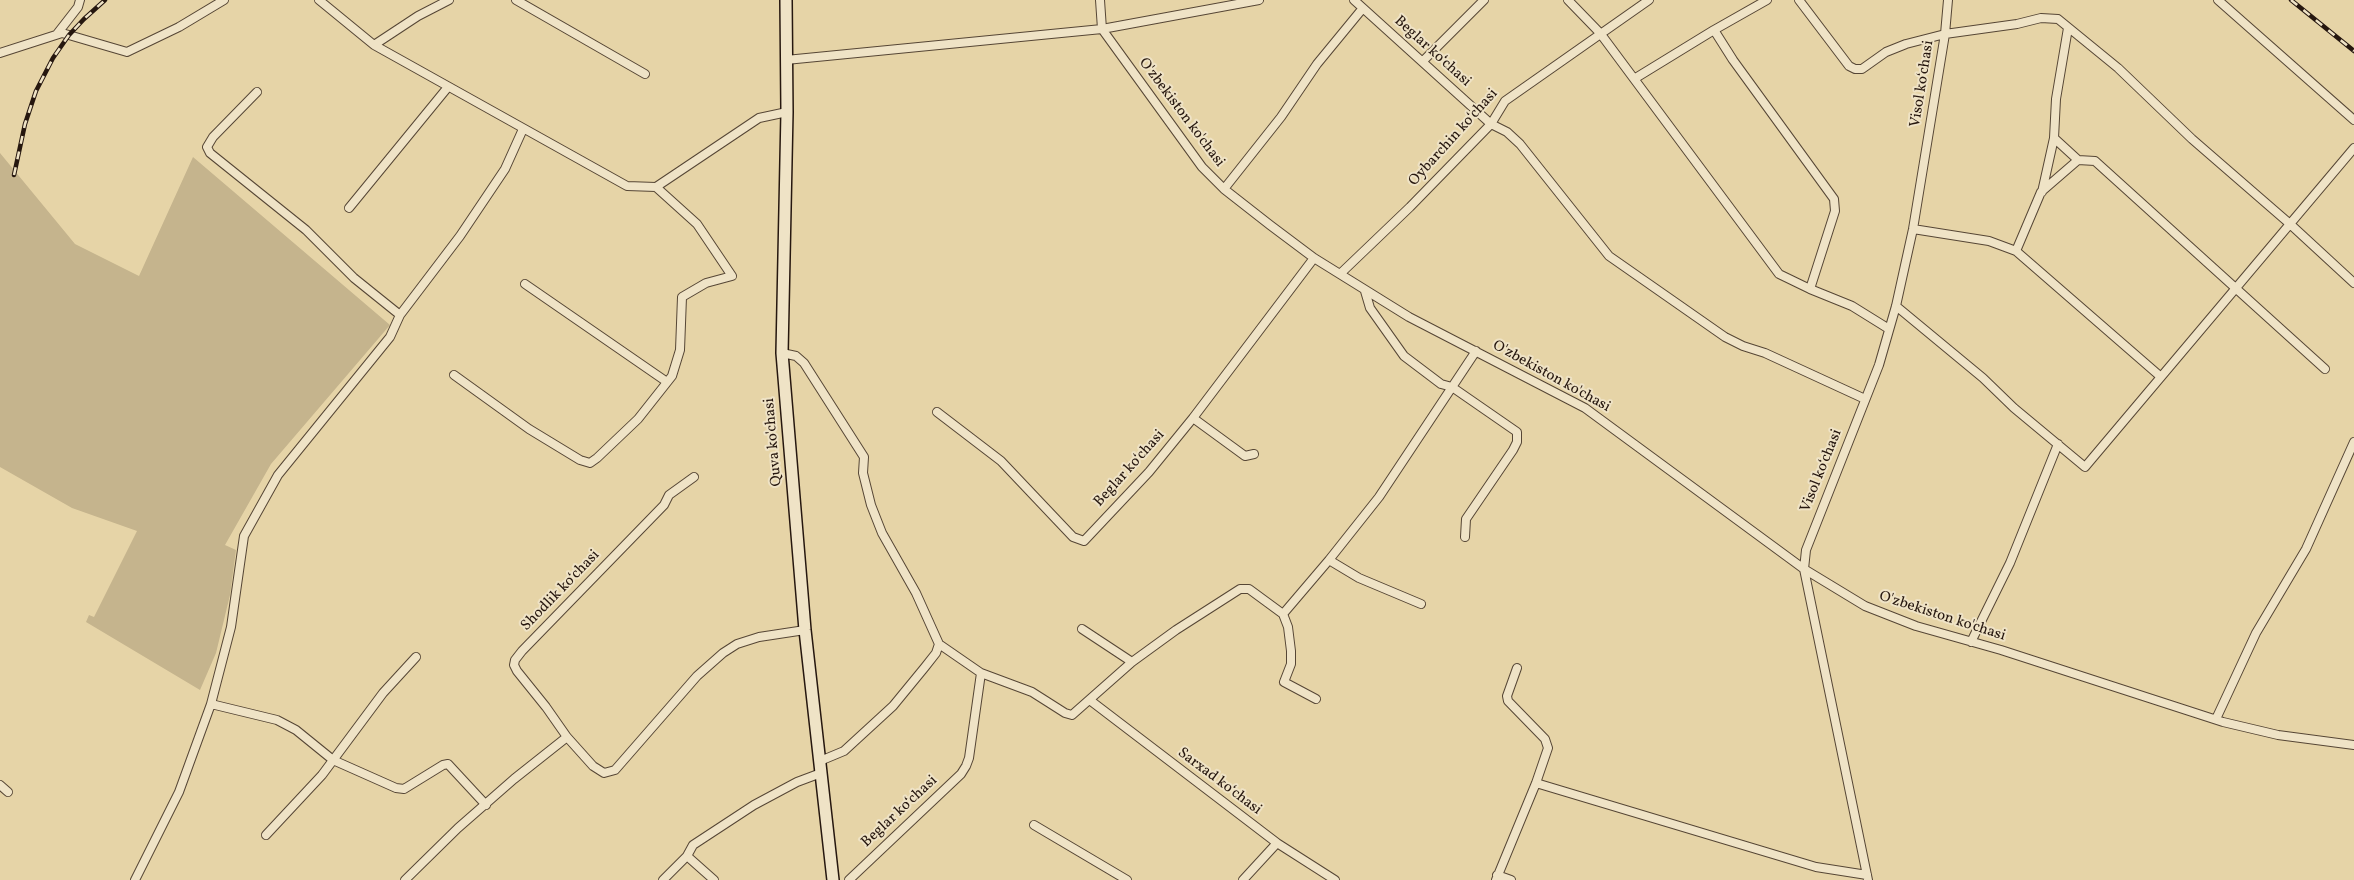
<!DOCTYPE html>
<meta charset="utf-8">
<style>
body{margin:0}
canvas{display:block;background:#e6d4a7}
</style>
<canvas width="2354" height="880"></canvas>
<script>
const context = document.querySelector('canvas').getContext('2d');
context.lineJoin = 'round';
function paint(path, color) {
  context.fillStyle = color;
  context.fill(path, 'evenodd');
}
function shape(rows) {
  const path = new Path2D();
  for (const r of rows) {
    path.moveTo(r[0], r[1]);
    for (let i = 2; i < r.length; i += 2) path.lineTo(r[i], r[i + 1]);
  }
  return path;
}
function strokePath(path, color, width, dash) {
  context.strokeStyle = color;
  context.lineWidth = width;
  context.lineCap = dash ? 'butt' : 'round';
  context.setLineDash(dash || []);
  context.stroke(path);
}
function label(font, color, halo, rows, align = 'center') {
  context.font = font + ' Vollkorn,serif';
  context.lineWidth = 4;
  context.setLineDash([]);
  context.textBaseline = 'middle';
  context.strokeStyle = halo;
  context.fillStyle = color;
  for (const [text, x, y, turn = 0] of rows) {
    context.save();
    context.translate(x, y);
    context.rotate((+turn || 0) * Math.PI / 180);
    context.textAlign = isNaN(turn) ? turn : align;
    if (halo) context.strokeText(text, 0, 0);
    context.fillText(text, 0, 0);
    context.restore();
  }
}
paint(shape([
 [0,153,75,244,139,276,193,157,390,325,271,464,225,545,236,550,230,595,216,653,200,690,86,622,89,615,94,617,137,531,72,508,0,467]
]), '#c5b48d');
const street = shape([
 [319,0,374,45,418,16,449,0],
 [516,0,645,74],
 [1100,0,1102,29,1259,0],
 [1354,0,1491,124,1507,132,1520,144,1609,256,1725,337,1743,346,1765,353,1865,399],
 [1568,0,1600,33,1779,274,1810,289,1835,211,1834,199,1733,60,1714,30,1634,79],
 [1799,0,1849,66,1855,69,1862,69,1886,52,1906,44,1945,34,1948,0],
 [2218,0,2354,120],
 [2068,28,2056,99,2054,138,2078,160],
 [1714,30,1767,0],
 [57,34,78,7,80,0],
 [374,45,627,186,656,187,759,118,787,112],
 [0,53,62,33,127,52,179,27,224,0],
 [786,60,1102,29,1202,167,1224,189,1270,225,1314,258,1409,317,1585,408,1804,569,1865,606,1916,626,2001,650,2223,722,2278,735,2354,745],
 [1423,61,1484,0],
 [1224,189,1281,117,1317,64,1363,8],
 [2042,192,2054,138],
 [349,208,448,87],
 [1913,229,1989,241,2016,251],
 [1340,274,1410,207,1491,124,1505,101,1649,0],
 [525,284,667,382],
 [1810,289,1852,306,1889,329],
 [1365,291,1370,308,1404,356,1441,384,1452,387,1517,432,1517,442,1513,450,1466,519,1465,537],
 [1896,306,1983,378,2014,408,2085,467,2354,148],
 [400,315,460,236,505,169,523,129],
 [782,353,796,356,804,363,864,457,863,473,871,505,882,533,916,593,939,644,981,673,1032,692,1065,713,1072,715,1132,662,1176,630,1240,589,1249,589,1283,614,1329,560,1379,497,1476,351],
 [454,375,529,429,580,460,590,463,597,458,638,419,672,376,680,350,682,297,706,283,732,276,697,224,656,187],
 [2161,377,2016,251,2041,192,2078,160,2095,161,2325,369],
 [937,412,1001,461,1073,537,1084,541,1149,472,1193,418,1314,258],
 [1193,418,1245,456,1254,454],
 [694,477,669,495,664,505,522,651,515,660,514,665,517,671,546,707,567,737,593,766,604,773,615,770,697,676,723,653,737,644,759,637,805,630],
 [1329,560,1359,578,1421,604],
 [1283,614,1288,627,1291,651,1291,664,1284,682,1316,699],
 [1082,629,1132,662],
 [1971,642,2010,563,2058,444],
 [1091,701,1277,843,1335,880],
 [211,704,277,720,296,730,333,760,396,788,404,789,443,765,448,764,486,805],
 [2216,719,2256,633,2306,549,2354,442],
 [820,761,844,751,893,706,925,667,936,653,939,644],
 [1536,783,1816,867,1867,875],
 [0,785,8,792],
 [1034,825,1127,880],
 [266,835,322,775,383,693,416,657],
 [687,856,714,880],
 [1497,875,1511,880],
 [135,880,179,792,211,704,231,627,244,536,278,475,390,337,400,315,354,278,306,230,210,153,207,147,213,137,257,92],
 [405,880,458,828,514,779,567,737],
 [663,880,687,856,693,845,754,805,797,782,821,773],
 [849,880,961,774,966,766,969,758,981,673],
 [1243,880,1277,843],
 [1496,880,1536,783,1548,748,1545,739,1508,701,1507,696,1517,668],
 [1868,880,1804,569,1806,550,1879,365,1896,306,1913,229,1945,34,2017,24,2041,18,2058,19,2118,68,2192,139,2290,224,2354,283]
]);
const secondary = shape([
 [786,0,787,112,782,353,805,630,833,880]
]);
strokePath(street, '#564635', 10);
strokePath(secondary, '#26170f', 14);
strokePath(street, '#efe3c6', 8);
strokePath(secondary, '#efe3c6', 11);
const rail = shape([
 [2291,0,2354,51],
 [14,175,25,124,36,91,53,58,69,35,84,19,105,0]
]);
strokePath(rail, '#26170f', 4.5);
strokePath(rail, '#efe3c6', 2.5, [8]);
label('15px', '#26170f', '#efe3c6', [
 ["Beglar koʻchasi",1432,52,42],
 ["Visol koʻchasi",1923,84,-81],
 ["O'zbekiston ko'chasi",1181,113,53],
 ["Oybarchin koʻchasi",1454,138,-48],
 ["O'zbekiston ko'chasi",1551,377,29],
 ["Quva ko'chasi",774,442,-95],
 ["Beglar koʻchasi",1130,469,-48],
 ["Visol koʻchasi",1822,471,-68],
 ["Shodlik koʻchasi",561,591,-46],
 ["O'zbekiston ko'chasi",1942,617,18],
 ["Sarxad koʻchasi",1219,782,37],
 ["Beglar koʻchasi",900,812,-43]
]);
</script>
